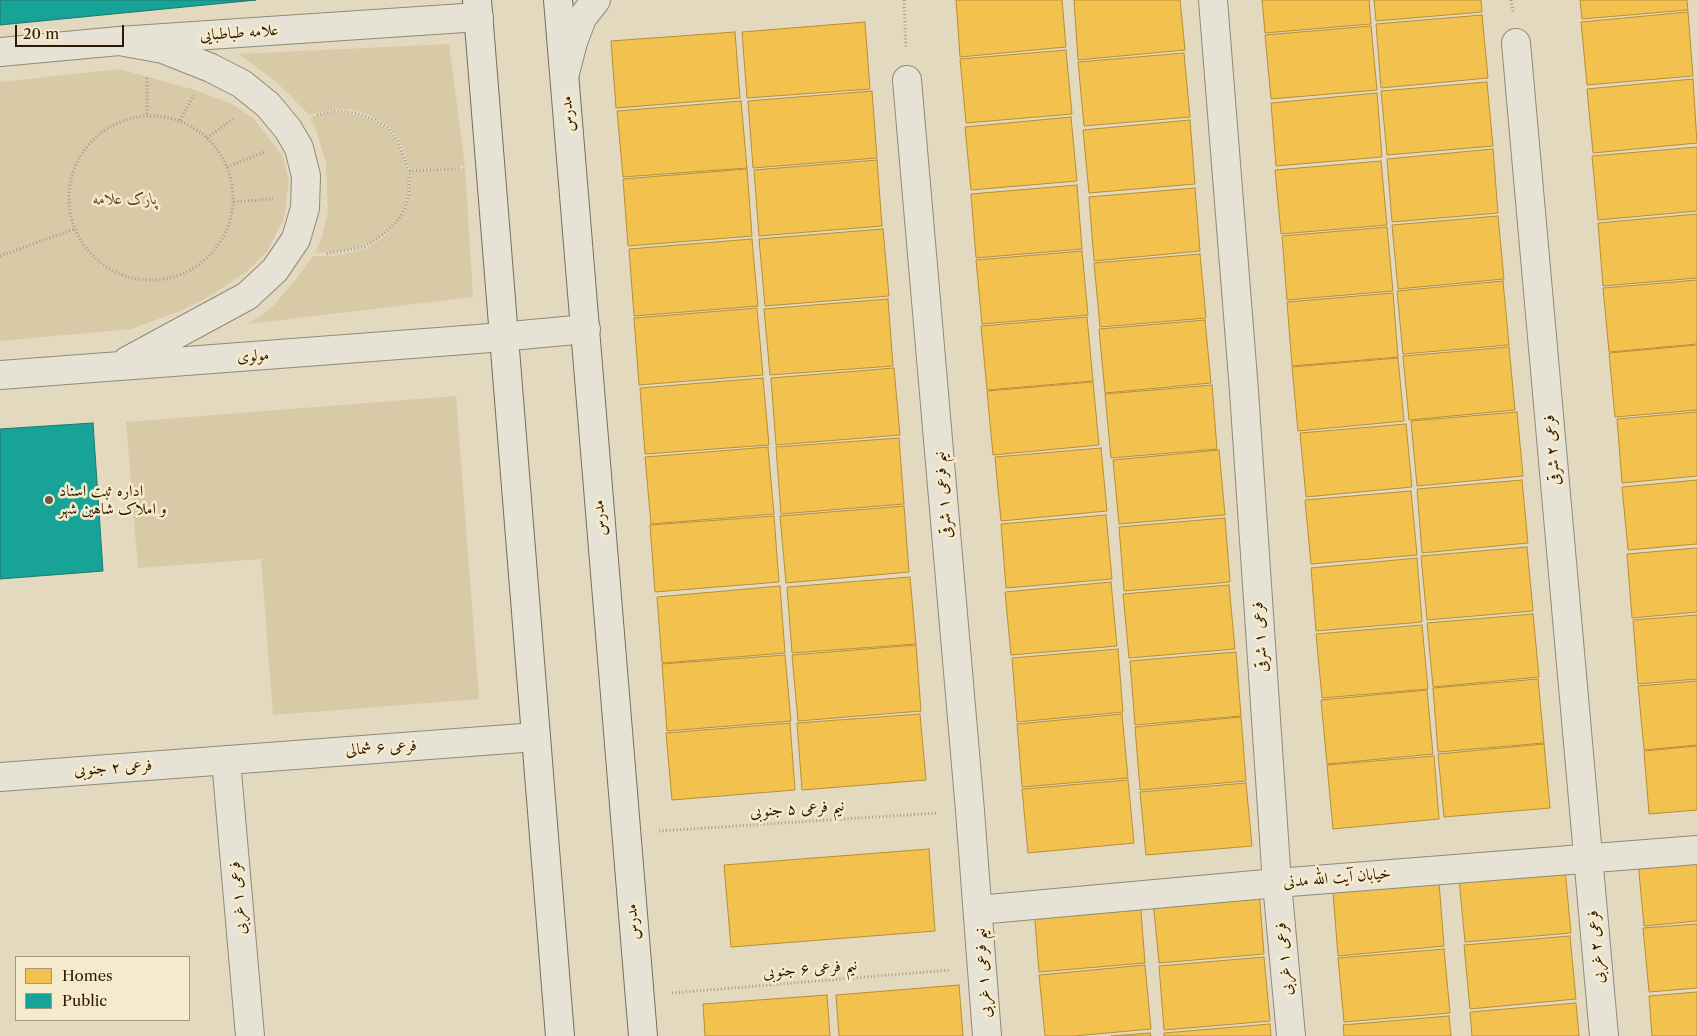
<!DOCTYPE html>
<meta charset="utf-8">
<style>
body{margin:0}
#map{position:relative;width:1697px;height:1036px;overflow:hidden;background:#e2d9bf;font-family:"Libre Caslon Text",serif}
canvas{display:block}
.legend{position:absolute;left:15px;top:956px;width:175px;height:65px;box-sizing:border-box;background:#f6eacc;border:1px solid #a6967a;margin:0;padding:6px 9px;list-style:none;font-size:15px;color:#2f1700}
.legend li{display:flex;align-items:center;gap:10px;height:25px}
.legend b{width:25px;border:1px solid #a6967a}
.scale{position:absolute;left:15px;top:25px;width:109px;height:22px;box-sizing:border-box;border:2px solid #2f1700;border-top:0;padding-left:6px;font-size:15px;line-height:18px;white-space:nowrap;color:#2f1700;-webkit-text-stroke:4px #f6eacc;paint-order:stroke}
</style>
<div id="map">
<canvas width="1697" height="1036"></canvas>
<ul class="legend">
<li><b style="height:14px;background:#f2c14e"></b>Homes</li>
<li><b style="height:14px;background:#17a398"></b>Public</li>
</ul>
<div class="scale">20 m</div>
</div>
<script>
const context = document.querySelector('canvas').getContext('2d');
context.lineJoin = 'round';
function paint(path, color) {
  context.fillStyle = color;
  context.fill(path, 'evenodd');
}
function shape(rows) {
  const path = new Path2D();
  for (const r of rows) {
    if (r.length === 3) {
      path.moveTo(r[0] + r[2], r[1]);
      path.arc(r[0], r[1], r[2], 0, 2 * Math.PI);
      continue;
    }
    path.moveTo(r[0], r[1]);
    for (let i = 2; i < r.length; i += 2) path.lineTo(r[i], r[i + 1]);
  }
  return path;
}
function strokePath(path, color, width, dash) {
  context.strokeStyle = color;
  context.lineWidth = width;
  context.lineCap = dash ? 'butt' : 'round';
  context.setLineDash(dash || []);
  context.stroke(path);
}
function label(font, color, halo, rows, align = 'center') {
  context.font = font + ' "Libre Caslon Text",Amiri,serif';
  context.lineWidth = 5;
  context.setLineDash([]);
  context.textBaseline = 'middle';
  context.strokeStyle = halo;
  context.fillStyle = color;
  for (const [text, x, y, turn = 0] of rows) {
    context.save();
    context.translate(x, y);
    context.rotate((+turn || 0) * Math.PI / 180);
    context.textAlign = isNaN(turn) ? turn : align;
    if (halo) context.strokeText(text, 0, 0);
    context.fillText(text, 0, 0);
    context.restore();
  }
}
paint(shape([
 [449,44,465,166,410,170,400,140,389,127,376,118,356,110,336,109,309,115,286,91,269,76,238,54],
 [120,69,195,90,232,104,253,118,283,156,289,181,284,218,268,250,246,272,210,296,180,311,131,329,0,341,0,82],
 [336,112,355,115,374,121,387,129,397,141,408,171,408,192,404,209,400,217,406,209,409,193,410,171,465,168,473,297,248,324,264,314,274,305,297,278,313,256,331,256,364,250,385,236,398,220,384,234,363,246,332,252,315,253,322,237,328,211,326,163,316,129,310,117],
 [456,396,479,699,273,715,261,559,138,568,126,422]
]), '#d8caa6');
const homes = shape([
 [956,0,1062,0,1066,47,960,57,956,0],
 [1074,0,1180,0,1185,50,1078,60,1074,0],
 [1262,0,1369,0,1371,24,1265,33,1262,0],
 [1374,0,1481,0,1482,12,1376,21,1374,0],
 [1580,0,1687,0,1688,10,1582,19,1580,0],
 [1688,12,1693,76,1587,85,1581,22,1688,12],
 [1482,15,1488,78,1381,88,1376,24,1482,15],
 [865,22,870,89,747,98,742,32,865,22],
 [1371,26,1377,90,1271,99,1265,35,1371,26],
 [735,32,740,98,616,108,611,41,735,32],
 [1066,50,1072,114,966,123,960,59,1066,50],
 [1184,53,1190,117,1084,126,1078,62,1184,53],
 [1693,79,1697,143,1593,153,1587,89,1693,79],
 [1487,82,1493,146,1387,155,1381,91,1487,82],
 [872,91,877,158,753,168,748,101,872,91],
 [1377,93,1382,157,1276,166,1271,103,1377,93],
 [741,101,747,168,623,177,617,111,741,101],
 [1071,117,1077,181,971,190,965,127,1071,117],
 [1190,120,1195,184,1089,193,1083,130,1190,120],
 [1697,147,1697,211,1598,220,1592,156,1697,147],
 [1493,149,1498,213,1392,222,1387,159,1493,149],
 [877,160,882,226,759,236,754,170,877,160],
 [1381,161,1387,225,1281,234,1275,170,1381,161],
 [747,169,752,236,628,246,623,179,747,169],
 [1077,185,1082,249,976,258,971,194,1077,185],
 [1195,188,1200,251,1094,261,1089,197,1195,188],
 [1697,214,1697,278,1603,286,1598,223,1697,214],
 [1498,216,1504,279,1398,289,1392,225,1498,216],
 [1387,227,1393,291,1287,300,1282,236,1387,227],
 [883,229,889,296,765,306,759,239,883,229],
 [752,239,758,306,634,316,629,249,752,239],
 [1082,251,1088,315,982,324,976,260,1082,251],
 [1200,254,1206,318,1100,327,1094,263,1200,254],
 [1697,280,1697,344,1609,352,1603,288,1697,280],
 [1503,281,1509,345,1403,354,1397,291,1503,281],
 [1393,293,1398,357,1292,366,1287,302,1393,293],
 [888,299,893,366,770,375,764,309,888,299],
 [757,308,763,375,639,385,634,318,757,308],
 [1087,317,1093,381,987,390,981,326,1087,317],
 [1205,320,1211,383,1105,393,1099,329,1205,320],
 [1697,345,1697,410,1615,417,1609,353,1697,345],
 [1509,347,1515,410,1409,420,1403,356,1509,347],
 [1398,358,1404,421,1298,431,1292,367,1398,358],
 [894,368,900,435,776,445,771,378,894,368],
 [763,378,769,445,645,454,640,388,763,378],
 [1093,382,1099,445,993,455,987,391,1093,382],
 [1212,385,1217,449,1111,458,1105,394,1212,385],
 [1517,412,1523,476,1417,486,1411,421,1517,412],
 [1697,412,1697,476,1622,483,1617,419,1697,412],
 [1406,424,1412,487,1306,497,1300,433,1406,424],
 [899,438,904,504,781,514,776,447,899,438],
 [768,447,774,514,651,524,645,457,768,447],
 [1101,448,1107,511,1001,521,995,457,1101,448],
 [1219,450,1225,515,1119,524,1113,460,1219,450],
 [1522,480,1528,543,1422,553,1417,489,1522,480],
 [1697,480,1697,544,1628,550,1622,487,1697,480],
 [1411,491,1417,555,1311,564,1305,500,1411,491],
 [904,506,909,572,786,583,780,516,904,506],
 [1106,515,1112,579,1006,588,1001,524,1106,515],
 [774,516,779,582,655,592,650,525,774,516],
 [1225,518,1230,582,1124,591,1119,527,1225,518],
 [1527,547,1533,611,1427,620,1421,556,1527,547],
 [1697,548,1697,612,1632,618,1627,554,1697,548],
 [1417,558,1422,622,1316,631,1311,568,1417,558],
 [910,577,916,644,792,653,787,587,910,577],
 [1111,582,1117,646,1011,655,1005,592,1111,582],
 [1229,585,1235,649,1129,658,1123,594,1229,585],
 [780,586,785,653,662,663,657,597,780,586],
 [1533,614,1539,677,1433,687,1427,623,1533,614],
 [1697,615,1697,679,1638,684,1633,620,1697,615],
 [1422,625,1428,689,1322,698,1316,634,1422,625],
 [916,645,921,711,798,721,792,655,916,645],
 [1118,649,1123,712,1017,722,1012,658,1118,649],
 [1236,652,1241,716,1135,725,1130,661,1236,652],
 [785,655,791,721,667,731,662,664,785,655],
 [1538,679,1544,743,1438,752,1433,688,1538,679],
 [1697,681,1697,745,1644,750,1638,686,1697,681],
 [1427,690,1433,754,1327,764,1321,700,1427,690],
 [920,714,926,780,802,790,797,723,920,714],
 [1122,714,1128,778,1022,787,1017,724,1122,714],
 [1241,717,1246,781,1140,790,1135,727,1241,717],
 [790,723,795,790,672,800,666,733,790,723],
 [1544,744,1550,808,1444,817,1438,754,1544,744],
 [1697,746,1697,810,1649,814,1644,751,1697,746],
 [1434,756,1439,819,1333,829,1327,765,1434,756],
 [1128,780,1134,843,1028,853,1022,789,1128,780],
 [1246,783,1252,846,1146,855,1140,792,1246,783],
 [929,849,935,931,731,947,724,865,929,849],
 [1697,857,1697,921,1644,926,1638,862,1697,857],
 [1565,869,1571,933,1465,942,1459,879,1565,869],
 [1439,882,1444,946,1338,956,1333,892,1439,882],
 [1259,890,1264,954,1159,963,1153,900,1259,890],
 [1140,899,1145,963,1039,972,1034,908,1140,899],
 [1697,924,1697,988,1649,992,1643,928,1697,924],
 [1570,936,1576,999,1470,1009,1464,945,1570,936],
 [1444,949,1450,1013,1344,1022,1338,958,1444,949],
 [1264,957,1270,1021,1164,1030,1159,966,1264,957],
 [1145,965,1151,1029,1074,1036,1045,1036,1039,975,1145,965],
 [959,985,963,1036,839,1036,836,995,959,985],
 [1697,992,1697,1036,1652,1036,1649,996,1697,992],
 [827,995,830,1036,705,1036,703,1004,827,995],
 [1576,1003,1579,1036,1472,1036,1470,1012,1576,1003],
 [1449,1016,1451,1036,1344,1036,1343,1025,1449,1016],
 [1270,1024,1271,1036,1164,1036,1164,1033,1270,1024],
 [1150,1033,1151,1036,1111,1036,1150,1033]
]);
paint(homes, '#f2c14e');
strokePath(homes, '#b88e37', 1);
const public = shape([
 [0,0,256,0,0,25,0,0],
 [93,423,103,571,0,579,0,429,93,423]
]);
paint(public, '#17a398');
strokePath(public, '#1e796a', 1);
const minor = shape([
 [1213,0,1244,391,1277,883,1291,1036],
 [1516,43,1604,1036],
 [907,80,970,811,987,1036],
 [226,760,250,1036],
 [0,777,536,737],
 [978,910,1277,883,1697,850]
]);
const tertiary = shape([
 [119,41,163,49,211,68,242,84,268,105,288,129,299,148,306,176,305,208,296,239,275,270,247,296,127,361],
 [0,52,119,41,479,17],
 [565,73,573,42,582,18,596,0],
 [0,375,478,339,586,329]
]);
const secondary = shape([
 [477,0,560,1036],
 [558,0,643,1036]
]);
strokePath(minor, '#918978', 30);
strokePath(tertiary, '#918978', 30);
strokePath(secondary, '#776e5e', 30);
strokePath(shape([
 [904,0,906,49],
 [1511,0,1513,13],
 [147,78,147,115],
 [317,115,336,111,356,113,375,120,388,128,398,141,409,171,409,193,405,208,399,219,384,234,364,247,325,254],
 [151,198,82],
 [180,120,194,95],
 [207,138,233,119],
 [227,167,264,152],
 [409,171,459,168],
 [234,202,273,199],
 [0,256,74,229],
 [659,831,937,813],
 [672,993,950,970]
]), '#a39d90', 3, [1, 2.5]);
strokePath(minor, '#e7e2d6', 28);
strokePath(tertiary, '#e7e2d6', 28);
strokePath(secondary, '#e7e2d6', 28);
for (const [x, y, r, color] of [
 [49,500,5,"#6e5b43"]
]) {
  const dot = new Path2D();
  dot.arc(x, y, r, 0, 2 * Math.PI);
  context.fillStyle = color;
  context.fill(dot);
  strokePath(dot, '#f6eacc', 2);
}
label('16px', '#2f1700', '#f6eacc', [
 ["علامه طباطبایی",239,33,-4],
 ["مدرس",568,114,-95],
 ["مولوی",253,356,-4],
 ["فرعی ۲ شرقی",1552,450,-95],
 ["نیم فرعی ۱ شرقی",943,495,-95],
 ["مدرس",600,518,-95],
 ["فرعی ۱ شرقی",1260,637,-94],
 ["فرعی ۶ شمالی",381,748,-4],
 ["فرعی ۲ جنوبی",113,768,-4],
 ["نیم فرعی ۵ جنوبی",797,809,-4],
 ["خیابان آیت الله مدنی",1337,878,-5],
 ["فرعی ۱ غربی",238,898,-95],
 ["مدرس",633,922,-95],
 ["فرعی ۲ غربی",1596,947,-95],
 ["فرعی ۱ غربی",1284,959,-95],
 ["نیم فرعی ۶ جنوبی",810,969,-5],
 ["نیم فرعی ۱ غربی",983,973,-94]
]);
label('italic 16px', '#5f492c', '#f6eacc', [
 ["پارک علامه",125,199]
]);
label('16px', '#2f1700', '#f6eacc', [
 ["اداره ثبت اسناد",59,491],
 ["و املاک شاهین شهر",59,509]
], 'left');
</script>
